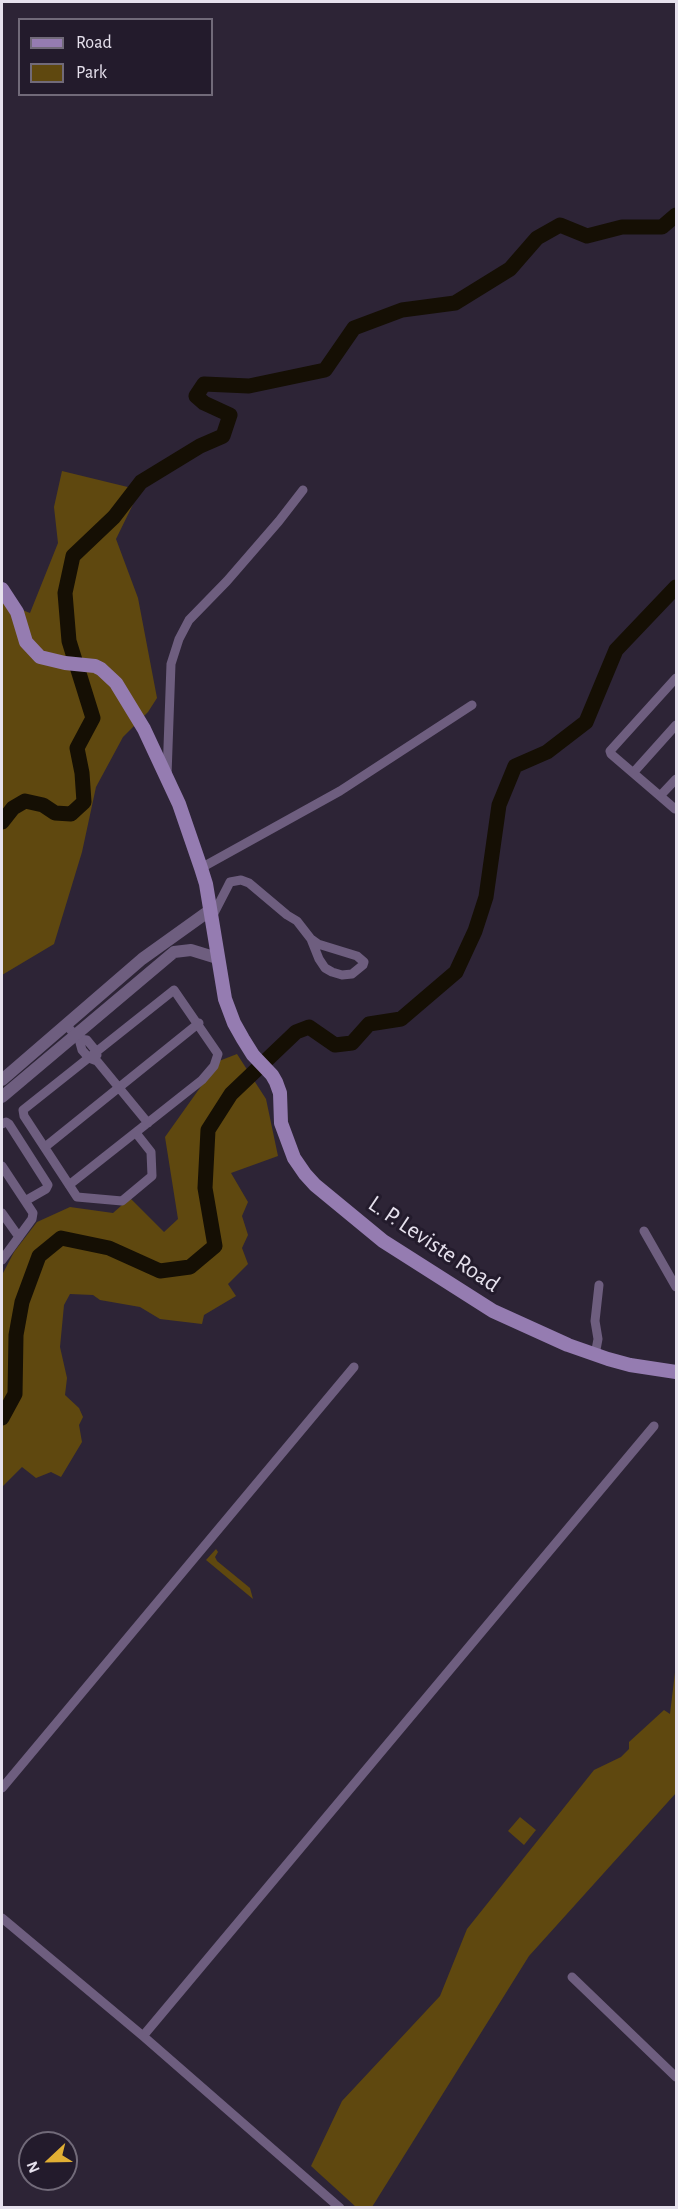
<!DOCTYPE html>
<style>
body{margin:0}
#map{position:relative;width:678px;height:2209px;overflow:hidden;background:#2d2436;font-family:"Alegreya Sans",sans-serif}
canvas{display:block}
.frame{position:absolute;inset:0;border:3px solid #e6e1ed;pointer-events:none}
.legend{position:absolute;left:18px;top:18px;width:195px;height:78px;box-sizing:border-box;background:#231b2c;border:2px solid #716a79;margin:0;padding:8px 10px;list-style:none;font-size:18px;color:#e6e1ed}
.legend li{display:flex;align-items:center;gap:12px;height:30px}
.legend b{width:30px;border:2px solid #716a79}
.north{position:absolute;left:18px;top:2131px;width:60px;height:60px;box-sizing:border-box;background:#231b2c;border:2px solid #716a79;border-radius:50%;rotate:248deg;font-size:16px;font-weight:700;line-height:24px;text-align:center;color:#e6e1ed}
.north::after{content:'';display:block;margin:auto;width:21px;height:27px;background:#e1af34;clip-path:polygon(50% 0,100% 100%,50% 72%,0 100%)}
</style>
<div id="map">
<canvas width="678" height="2209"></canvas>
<div class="frame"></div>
<ul class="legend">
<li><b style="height:8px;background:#957cb1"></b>Road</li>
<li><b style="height:16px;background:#5f480f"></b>Park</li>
</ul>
<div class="north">N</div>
</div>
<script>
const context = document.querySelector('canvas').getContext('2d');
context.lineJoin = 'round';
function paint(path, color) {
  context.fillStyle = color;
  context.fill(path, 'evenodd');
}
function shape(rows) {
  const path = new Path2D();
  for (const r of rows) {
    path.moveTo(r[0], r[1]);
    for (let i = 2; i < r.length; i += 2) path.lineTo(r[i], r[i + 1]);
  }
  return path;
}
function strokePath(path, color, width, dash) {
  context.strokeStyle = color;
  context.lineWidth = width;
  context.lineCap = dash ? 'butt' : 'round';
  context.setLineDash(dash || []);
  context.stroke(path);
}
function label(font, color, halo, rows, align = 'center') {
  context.font = font + ' "Alegreya Sans",sans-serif';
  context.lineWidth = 6;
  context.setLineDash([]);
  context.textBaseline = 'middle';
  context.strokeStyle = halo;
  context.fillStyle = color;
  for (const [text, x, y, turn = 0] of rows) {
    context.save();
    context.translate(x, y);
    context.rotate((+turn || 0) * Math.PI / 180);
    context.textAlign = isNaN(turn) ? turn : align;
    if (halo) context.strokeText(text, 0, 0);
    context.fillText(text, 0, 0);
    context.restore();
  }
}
paint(shape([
 [62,471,140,490,116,539,138,598,157,698,148,712,123,737,96,787,82,852,54,944,2,975,2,602,30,613,58,543,54,507],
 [237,1054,266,1099,278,1156,231,1173,248,1202,242,1216,248,1235,242,1248,248,1264,228,1284,236,1296,204,1315,202,1324,160,1319,140,1307,100,1300,93,1295,70,1294,64,1305,60,1347,67,1378,65,1395,79,1408,83,1417,79,1425,82,1442,61,1477,51,1472,36,1478,22,1467,2,1487,2,1275,14,1252,37,1222,70,1207,113,1213,130,1198,164,1232,178,1219,165,1137,219,1061],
 [216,1549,218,1552,215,1557,217,1561,250,1588,253,1599,206,1560],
 [676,1664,676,1793,529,1956,372,2207,356,2207,311,2166,342,2101,440,1996,467,1929,594,1770,621,1757,629,1749,629,1742,664,1710,670,1714],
 [520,1817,536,1830,524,1845,508,1831]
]), '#5f480f');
strokePath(shape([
 [2,822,13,808,25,801,43,805,55,813,71,814,84,802,82,773,77,748,93,718,69,641,65,593,73,556,114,517,141,482,200,446,223,436,230,415,204,403,196,396,204,384,249,386,325,370,354,328,402,310,455,303,510,269,537,238,560,225,587,236,622,227,662,227,676,215],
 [2,1418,15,1394,16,1335,22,1302,39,1256,61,1238,109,1248,160,1271,190,1267,215,1246,205,1188,208,1130,231,1094,296,1032,309,1027,335,1045,352,1043,369,1024,401,1019,456,972,475,931,486,897,499,805,515,766,547,752,586,722,616,650,676,587]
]), '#150f04', 15);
strokePath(shape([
 [676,678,610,751,611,754,660,796,676,779],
 [633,773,676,725],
 [167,775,171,664,179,639,189,620,227,581,279,521,303,490],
 [660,796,675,809],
 [201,868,340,791,472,705],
 [211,919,228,886,230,882,241,880,249,883,287,915,297,921,311,939,318,944,357,956,364,962,363,965,352,974,342,975,332,972,325,968,319,959,311,939],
 [66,1025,79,1039,82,1050,89,1058,97,1061,148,1123],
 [79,1039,87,1040,96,1051,97,1055],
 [2,1124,6,1122,9,1124,48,1185,46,1189,25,1201],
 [45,1147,199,1023],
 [2,1166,33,1213,32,1219,2,1260],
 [69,1185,202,1080,214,1066,218,1054,174,990,23,1110,24,1116,77,1197,122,1201,152,1176,151,1152,136,1133],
 [2,1213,19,1237],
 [644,1231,676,1287],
 [595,1355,598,1339,595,1321,599,1285],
 [2,1788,354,1367],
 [2,1918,143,2036,340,2208],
 [572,1977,676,2077],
 [143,2036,654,1426]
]), '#6e5e7f', 9);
strokePath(shape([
 [2,1080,142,959,209,911],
 [2,1097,174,952,191,950,217,958]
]), '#6e5e7f', 12);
strokePath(shape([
 [2,589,17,612,26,642,40,657,65,663,95,666,101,669,116,683,144,729,179,804,201,868,206,884,225,999,234,1023,243,1039,253,1055,272,1075,276,1082,280,1093,281,1123,294,1158,305,1174,315,1185,383,1241,493,1311,568,1345,608,1359,630,1365,676,1372]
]), '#957cb1', 14);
label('24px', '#e6e1ed', '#231b2c', [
 ["L. P. Leviste Road",434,1244,34]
]);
</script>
